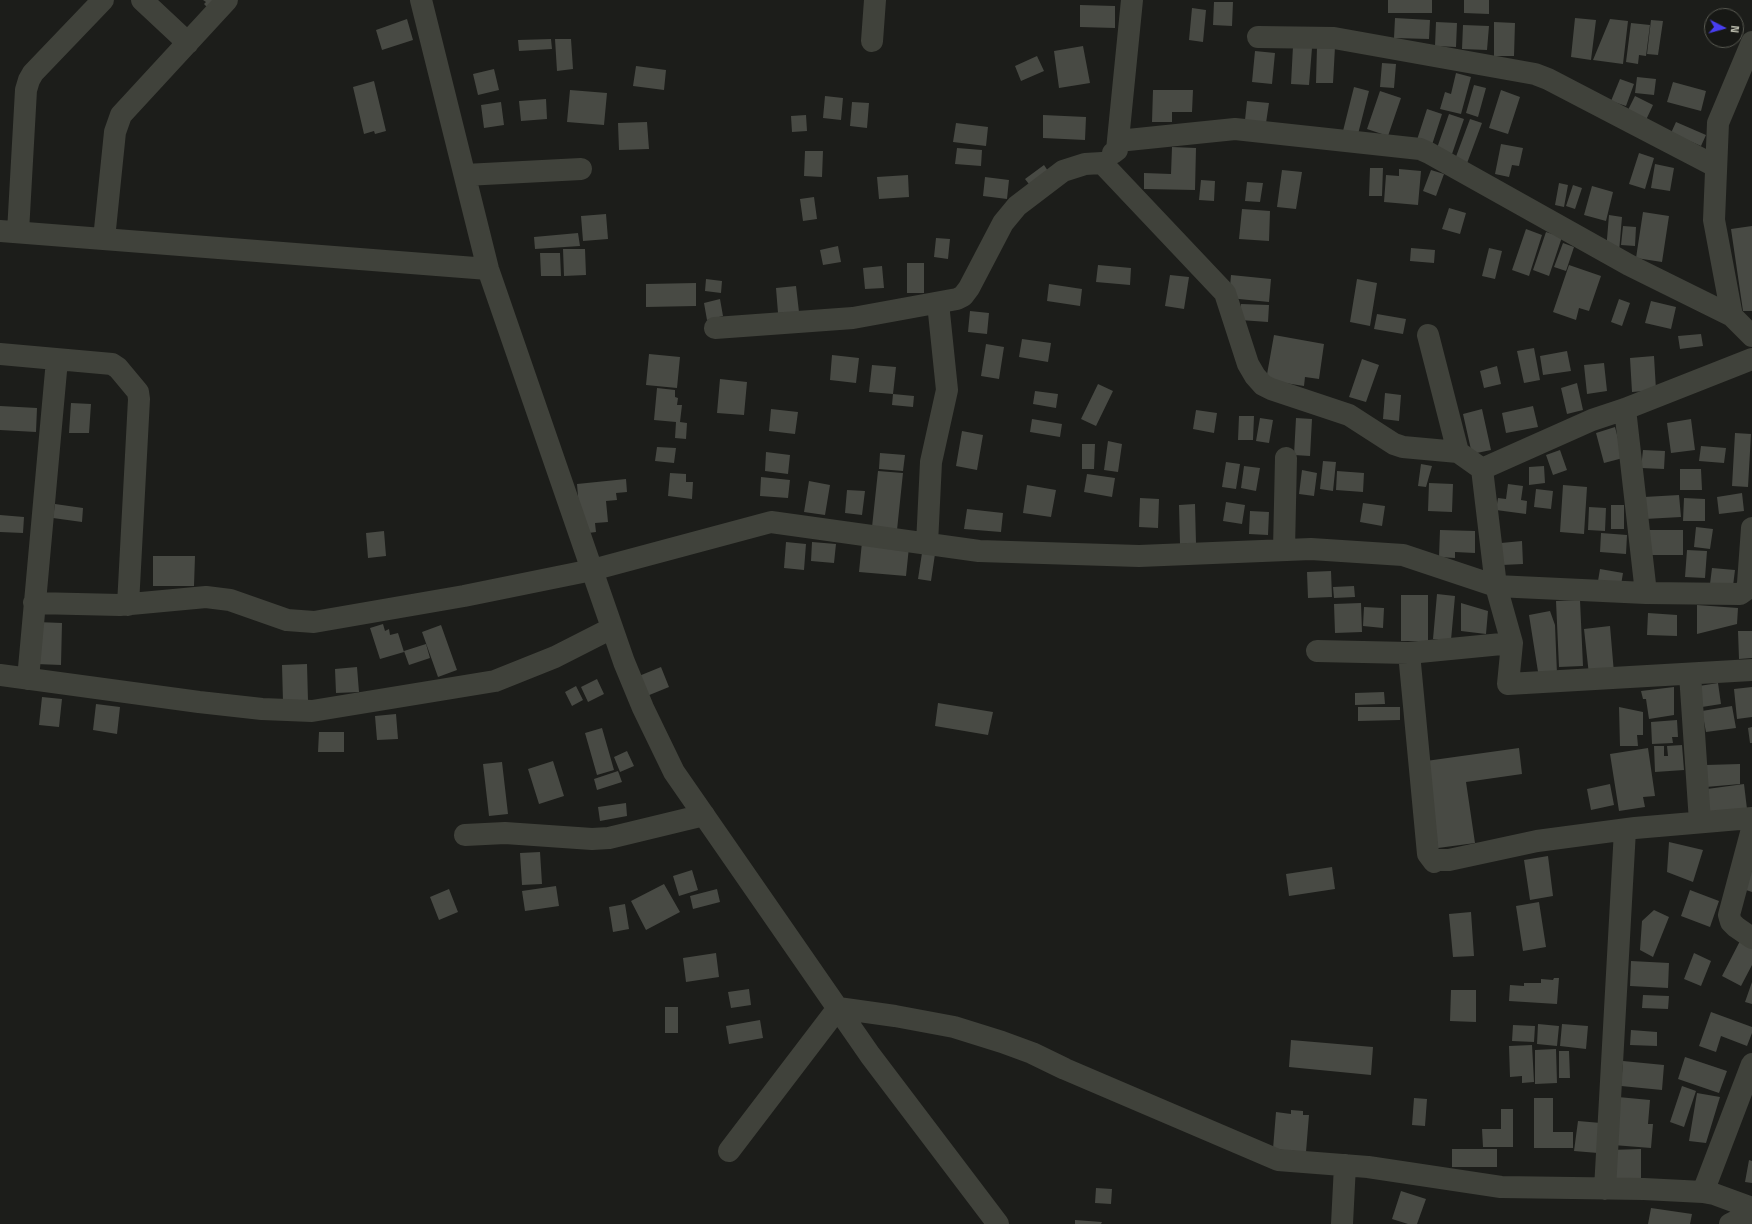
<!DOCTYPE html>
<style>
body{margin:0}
#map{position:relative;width:1752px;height:1224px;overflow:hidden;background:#1c1d1a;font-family:"Titillium Web",sans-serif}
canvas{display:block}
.north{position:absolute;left:1704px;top:8px;width:40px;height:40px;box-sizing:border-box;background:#171815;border:1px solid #595a52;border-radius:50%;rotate:96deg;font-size:11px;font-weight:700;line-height:16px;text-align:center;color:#bbbcad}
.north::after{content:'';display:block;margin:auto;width:14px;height:18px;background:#483ef1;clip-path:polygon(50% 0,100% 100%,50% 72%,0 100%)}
</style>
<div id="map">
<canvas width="1752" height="1224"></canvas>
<div class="north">N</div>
</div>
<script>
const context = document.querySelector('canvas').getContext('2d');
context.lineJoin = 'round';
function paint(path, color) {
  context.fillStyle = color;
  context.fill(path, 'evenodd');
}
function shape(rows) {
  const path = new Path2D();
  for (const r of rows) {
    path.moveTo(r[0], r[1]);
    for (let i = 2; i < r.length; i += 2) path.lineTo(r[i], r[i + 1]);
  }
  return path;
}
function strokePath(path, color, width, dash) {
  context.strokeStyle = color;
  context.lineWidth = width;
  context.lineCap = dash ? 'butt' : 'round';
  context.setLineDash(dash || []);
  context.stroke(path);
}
paint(shape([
 [203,0,217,0,209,9,204,4,206,2],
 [1388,0,1432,0,1432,13,1388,13],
 [1464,0,1489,0,1489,14,1464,13],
 [1214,2,1233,2,1232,26,1213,25],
 [1080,5,1115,6,1115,28,1080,27],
 [1192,8,1206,10,1203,42,1189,40],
 [1395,18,1430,20,1429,39,1394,38],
 [1575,18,1596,20,1591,60,1571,57],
 [407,19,413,40,382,50,376,30],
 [1610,19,1628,21,1623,64,1593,60],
 [1651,20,1663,21,1658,55,1647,54],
 [1436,22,1457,23,1456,47,1435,46],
 [1494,22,1515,23,1514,56,1494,56],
 [1631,23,1650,25,1646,56,1639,55,1638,64,1626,62],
 [1463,25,1489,26,1487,50,1462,49],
 [551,39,552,49,519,51,518,40],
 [555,39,571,39,573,69,557,71],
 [1083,46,1090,83,1059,88,1054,51],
 [1293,46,1312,48,1309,85,1291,84],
 [1317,47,1335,47,1333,83,1316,83],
 [1255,51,1275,53,1272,84,1252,82],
 [1037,56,1044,71,1021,81,1015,66],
 [1382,63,1396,64,1394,88,1380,87],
 [636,66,666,70,664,90,633,86],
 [494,69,499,90,478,95,473,74],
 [1456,73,1471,77,1461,114,1440,109,1445,92,1451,94],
 [1637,77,1656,79,1654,95,1635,93],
 [1620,79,1634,84,1626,106,1611,101],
 [374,81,386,131,375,134,374,131,364,134,353,87],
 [1673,82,1706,91,1701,111,1667,102],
 [1474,85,1486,88,1478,117,1466,113],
 [1354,87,1369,91,1357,138,1342,135],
 [570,90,607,93,604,125,567,122],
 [1153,90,1193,90,1192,112,1172,112,1172,122,1152,122],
 [1501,90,1520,97,1508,134,1489,128],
 [1380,91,1401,98,1388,136,1367,129],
 [825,96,843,98,841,120,823,118],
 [1635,96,1653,105,1646,120,1627,112],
 [546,99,547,119,521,121,519,101],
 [1247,101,1269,103,1266,123,1245,120],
 [501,102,504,125,484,128,481,105],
 [852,102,869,103,867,128,850,126],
 [1427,109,1442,114,1430,151,1415,146],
 [1449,114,1464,119,1452,154,1437,148],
 [806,115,807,131,792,132,791,116],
 [1043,115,1086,117,1085,140,1043,138],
 [1470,119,1482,123,1466,166,1454,162],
 [647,122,649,149,619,150,618,123],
 [1676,122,1706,135,1701,146,1671,133],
 [956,123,988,127,986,146,953,142],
 [1501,144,1523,148,1519,166,1512,165,1509,177,1495,174],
 [1172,147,1196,148,1195,190,1144,189,1144,173,1171,174],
 [957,148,982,150,981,166,955,164],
 [805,151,823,151,822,177,804,176],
 [1639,153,1654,158,1645,189,1629,184],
 [1655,164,1674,168,1670,191,1651,188],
 [1044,165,1050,174,1032,188,1025,179],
 [1370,168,1383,168,1382,196,1369,196],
 [1399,169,1421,171,1418,205,1384,202,1386,175,1399,176],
 [1282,170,1302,172,1296,209,1277,207],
 [1431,170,1444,174,1436,196,1423,191],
 [908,175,909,197,879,199,877,177],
 [985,177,1009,180,1007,199,983,196],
 [1201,180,1215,181,1214,201,1199,200],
 [1247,182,1263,183,1260,202,1245,201],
 [1559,183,1568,185,1564,207,1555,205],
 [1573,185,1582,188,1575,209,1566,206],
 [1592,186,1613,192,1606,221,1584,215],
 [814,197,817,219,803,221,800,199],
 [1449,208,1466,213,1460,234,1442,229],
 [1242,209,1270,211,1269,241,1239,239],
 [1643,212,1669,216,1662,262,1636,258],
 [606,214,608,239,583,241,581,216],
 [1609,215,1622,217,1619,252,1606,251],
 [1623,226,1636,227,1635,246,1621,245],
 [1752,226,1752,311,1743,311,1731,229],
 [1526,229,1542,235,1529,276,1512,270],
 [1546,232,1562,237,1549,276,1533,270],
 [578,233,580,246,535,249,534,237],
 [936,238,950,239,948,259,934,257],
 [1563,243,1574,247,1566,271,1554,267],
 [838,246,841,262,823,265,820,250],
 [1411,248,1435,250,1434,263,1410,261],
 [1489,248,1502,251,1495,279,1482,276],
 [563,249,585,249,586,275,564,276],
 [540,253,560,253,561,276,541,276],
 [907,263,924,263,924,293,907,293],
 [1098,265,1131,268,1130,285,1096,282],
 [1569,265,1601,276,1589,311,1579,308,1576,320,1553,312],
 [882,266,884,288,865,289,863,268],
 [1170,275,1189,277,1184,309,1165,306],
 [1231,275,1271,279,1269,302,1229,298],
 [706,279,722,281,721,293,705,291],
 [1357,279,1377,283,1370,326,1350,322],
 [696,283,696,306,646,307,646,284],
 [1049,284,1082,289,1080,306,1047,301],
 [796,286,799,312,778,313,776,288],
 [720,299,723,316,707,320,704,303],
 [1619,299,1630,303,1622,326,1611,322],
 [1651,301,1676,307,1671,329,1645,323],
 [1241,304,1269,305,1268,322,1240,320],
 [970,311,989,313,987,334,968,332],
 [1377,314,1406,319,1403,334,1374,329],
 [1701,334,1703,346,1680,349,1678,336],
 [1274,335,1324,344,1319,379,1305,377,1304,386,1266,380],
 [1022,339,1051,343,1048,362,1019,357],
 [986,344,1004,347,999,379,981,376],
 [1534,348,1540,380,1524,383,1517,351],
 [1567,351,1571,371,1543,375,1540,356],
 [649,354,680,357,677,388,646,385],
 [832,355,859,358,856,383,830,380],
 [1654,356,1656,390,1632,392,1630,358],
 [1362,359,1379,365,1366,402,1349,397],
 [1604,363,1607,391,1587,394,1584,365],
 [872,365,896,367,893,394,869,392],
 [1497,366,1501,384,1484,388,1480,371],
 [720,379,747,382,744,415,717,413],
 [1577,383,1583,410,1567,414,1561,388],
 [1098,384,1113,391,1096,426,1081,419],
 [657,388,675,390,675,397,678,398,677,405,682,405,680,422,687,423,686,439,675,438,676,422,654,420],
 [1035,391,1058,394,1056,408,1033,404],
 [1385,393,1401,395,1399,421,1383,419],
 [893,394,914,396,913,407,892,405],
 [71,403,91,404,89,433,69,433],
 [0,406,37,408,36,432,0,430],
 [1533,406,1538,427,1506,433,1502,413],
 [771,409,798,412,795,434,769,431],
 [1482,409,1491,450,1472,454,1463,414],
 [1196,410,1217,413,1214,433,1193,429],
 [1239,416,1254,416,1253,440,1238,440],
 [1260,418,1273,420,1269,443,1256,441],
 [1296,418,1312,419,1310,456,1294,455],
 [1032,419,1062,424,1060,437,1030,432],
 [1691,419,1695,450,1671,453,1667,423],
 [1615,427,1623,458,1604,463,1596,433],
 [962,431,983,435,977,470,956,466],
 [1735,433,1751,434,1748,487,1732,486],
 [1108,441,1122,444,1118,472,1104,470],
 [1082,444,1095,444,1094,469,1082,469],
 [1701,446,1726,448,1724,463,1699,461],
 [657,447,676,448,674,463,655,461],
 [1560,450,1567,470,1553,475,1546,455],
 [1643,450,1665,451,1664,469,1641,468],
 [766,452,790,455,788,474,765,471],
 [880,453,905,455,903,471,879,469],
 [1323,461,1336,462,1333,491,1320,489],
 [1226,462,1240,464,1236,489,1222,487],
 [1421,464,1432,466,1426,487,1418,486],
 [1244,466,1260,468,1256,491,1241,488],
 [1544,466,1545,483,1529,485,1529,467],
 [1680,469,1701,469,1702,490,1680,490],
 [1302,470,1317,473,1314,496,1299,494],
 [878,471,903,473,897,530,872,527],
 [1337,471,1364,473,1363,492,1336,490],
 [670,473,686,474,686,482,693,482,692,499,668,496],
 [1087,474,1115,478,1112,497,1084,492],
 [761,477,790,480,788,498,760,496],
 [626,479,627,492,616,493,617,500,606,501,608,522,595,523,596,532,581,534,577,484],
 [809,481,830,485,825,515,804,512],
 [1429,483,1453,484,1452,512,1428,511],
 [1508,484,1523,486,1521,500,1527,501,1526,514,1496,510,1498,498,1506,499],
 [1027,485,1056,490,1051,517,1023,513],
 [1563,485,1587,487,1584,534,1560,532],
 [1536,489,1553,491,1551,509,1534,507],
 [847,490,865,491,862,515,845,513],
 [1742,493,1744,511,1719,514,1717,497],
 [1679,495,1681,517,1645,519,1644,497],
 [1140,498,1159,499,1158,528,1139,527],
 [1684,498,1705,499,1705,521,1683,521],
 [1226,502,1245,505,1242,524,1223,521],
 [1363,503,1385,506,1382,526,1360,522],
 [55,504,83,508,82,522,53,518],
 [1195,504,1196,543,1180,544,1179,505],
 [1611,505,1624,505,1624,529,1611,529],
 [1589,507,1606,508,1605,531,1588,530],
 [967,509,1003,513,1001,532,964,529],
 [1250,511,1269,512,1268,535,1249,534],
 [0,515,24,517,23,533,0,532],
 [1696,527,1713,529,1710,549,1694,547],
 [1440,530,1475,531,1475,553,1455,552,1455,558,1439,557],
 [1645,530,1683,530,1683,555,1645,555],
 [384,531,386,556,368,558,366,533],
 [1601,533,1627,535,1626,554,1600,552],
 [1522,541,1523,564,1502,565,1501,543],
 [786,542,806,544,804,570,784,568],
 [812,542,836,544,834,563,811,561],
 [862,542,909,547,906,576,859,572],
 [1687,550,1707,551,1705,578,1685,577],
 [922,553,935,554,931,581,918,579],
 [153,556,195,556,194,586,153,586],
 [1712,568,1735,570,1733,586,1710,584],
 [1600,569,1623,573,1621,585,1598,581],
 [1331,571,1332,597,1308,598,1307,572],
 [1354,586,1355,597,1334,598,1333,587],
 [1437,594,1455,596,1451,640,1433,639],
 [1401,595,1428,595,1428,641,1401,641],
 [1580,600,1583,666,1559,667,1556,601],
 [1361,603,1362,632,1335,633,1334,604],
 [1461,603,1488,611,1486,634,1461,631],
 [1697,605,1738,608,1737,624,1697,634],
 [1364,607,1384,608,1383,628,1363,626],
 [1550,611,1555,625,1557,674,1539,678,1529,615],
 [1648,613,1677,615,1677,636,1647,635],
 [37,622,62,623,61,665,36,664],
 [383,624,385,631,389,629,390,635,398,633,404,652,380,659,370,628],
 [441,625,457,670,438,677,422,632],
 [1610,626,1614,673,1589,675,1584,629],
 [1738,631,1752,631,1752,658,1739,659],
 [426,644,430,658,409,665,404,651],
 [307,664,308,701,283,702,282,665],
 [357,667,359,692,336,693,335,669],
 [661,667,669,687,642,698,634,678],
 [597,679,604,694,588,702,581,687],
 [1718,683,1721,704,1702,707,1699,686],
 [576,686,583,700,572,706,565,692],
 [1674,687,1674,715,1649,719,1646,699,1643,699,1641,691],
 [1752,687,1752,717,1737,719,1734,689],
 [1384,692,1385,704,1355,705,1355,693],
 [42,697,62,699,59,727,39,725],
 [938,703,993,712,988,735,935,726],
 [96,704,120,707,117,734,93,730],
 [1732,706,1736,728,1706,732,1702,711],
 [1358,707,1400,707,1400,720,1358,721],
 [1619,707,1643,712,1643,735,1637,735,1638,746,1620,746],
 [396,714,398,739,377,740,375,716],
 [1677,720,1678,737,1672,737,1673,743,1652,744,1651,722],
 [1752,727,1752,743,1750,743,1748,728],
 [602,728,614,770,597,775,585,733],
 [319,732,344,732,344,752,318,752],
 [1682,745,1684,770,1655,772,1654,746,1664,746,1664,756,1668,756,1667,746],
 [1519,748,1522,774,1466,782,1475,843,1438,848,1426,761],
 [1648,748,1655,796,1643,797,1645,807,1619,811,1610,754],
 [627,751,634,766,620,772,614,757],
 [553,761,564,796,539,804,528,769],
 [502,762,508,814,489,816,483,764],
 [1740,764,1740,784,1706,787,1706,765],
 [618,771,622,782,597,790,594,779],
 [1610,784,1614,805,1591,810,1587,789],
 [1744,784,1747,809,1710,814,1707,789],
 [626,803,627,816,600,821,598,807],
 [1669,842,1703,850,1693,882,1667,872],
 [540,852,542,884,522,885,520,853],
 [1548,856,1553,896,1530,900,1524,860],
 [1332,867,1335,889,1289,896,1286,874],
 [1752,869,1752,892,1746,890],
 [692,870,698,890,679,896,673,876],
 [664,884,680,912,646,930,631,901],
 [556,886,559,906,525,911,522,891],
 [449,889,458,912,439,920,430,897],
 [717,889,720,902,693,909,690,896],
 [1690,890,1719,901,1710,927,1681,916],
 [1539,902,1546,947,1523,951,1516,906],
 [625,904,629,929,613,932,609,907],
 [1654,910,1669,917,1653,957,1640,950,1642,921],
 [1471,912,1474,956,1453,957,1449,914],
 [1740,941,1752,948,1752,965,1741,986,1722,976],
 [716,953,719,977,686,982,683,958],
 [1694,953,1711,961,1701,986,1684,979],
 [1631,961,1669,963,1668,988,1630,986],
 [1554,978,1559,978,1557,1004,1509,1001,1510,985,1524,986,1524,983,1541,983,1541,979,1553,980],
 [1752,982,1752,1004,1745,1002],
 [749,989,751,1005,731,1008,728,992],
 [1451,990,1476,990,1476,1022,1450,1021],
 [1643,995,1669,996,1668,1009,1642,1008],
 [665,1007,678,1007,678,1033,665,1033],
 [1711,1012,1752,1027,1752,1033,1747,1046,1721,1036,1716,1052,1699,1046],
 [760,1020,763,1038,729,1044,726,1026],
 [1538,1024,1559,1026,1557,1046,1537,1044],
 [1562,1024,1588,1026,1586,1049,1560,1046],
 [1513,1025,1535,1026,1534,1042,1512,1041],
 [1631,1030,1657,1032,1657,1046,1630,1045],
 [1291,1040,1373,1047,1371,1075,1289,1067],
 [1532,1045,1534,1082,1522,1083,1522,1076,1510,1077,1509,1046],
 [1556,1049,1557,1083,1535,1084,1535,1050],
 [1559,1051,1569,1051,1570,1078,1559,1078],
 [1685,1057,1727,1071,1719,1093,1678,1079],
 [1623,1061,1664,1065,1662,1090,1621,1086],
 [1682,1086,1696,1091,1684,1127,1670,1122],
 [1697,1093,1720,1097,1706,1143,1689,1141],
 [1618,1097,1650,1100,1648,1124,1653,1124,1651,1148,1613,1145],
 [1414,1098,1427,1099,1425,1126,1412,1125],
 [1534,1098,1553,1098,1553,1132,1573,1132,1573,1148,1534,1148],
 [1501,1109,1513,1109,1513,1147,1483,1147,1482,1129,1501,1129],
 [1291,1110,1303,1111,1303,1115,1309,1115,1306,1152,1273,1149,1276,1112,1291,1114],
 [1578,1121,1601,1123,1598,1153,1574,1151],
 [1452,1149,1497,1149,1497,1167,1452,1167],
 [1641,1149,1641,1181,1611,1182,1610,1150],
 [1749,1160,1752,1161,1752,1183,1745,1182],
 [1096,1188,1112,1189,1111,1204,1095,1203],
 [1401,1191,1426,1199,1417,1224,1408,1224,1392,1219],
 [1651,1208,1692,1214,1690,1224,1648,1224],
 [1075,1220,1102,1222,1101,1224,1075,1224]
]), '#484a44');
strokePath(shape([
 [142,0,188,43],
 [421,0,488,269,592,570,771,522,979,551,1139,556,1311,549,1403,555,1496,586,1646,593,1740,594,1747,589,1748,583,1752,528],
 [1258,37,1334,38,1535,74,1548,79,1715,166],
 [872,41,875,0],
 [1752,42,1718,123,1714,220,1732,316,1752,336],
 [1118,141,1235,129,1420,149,1429,153,1629,265,1732,316],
 [1113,153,1117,150,1132,0],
 [465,175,581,169],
 [0,231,488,269],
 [18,232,26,90,29,80,33,73,103,0],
 [104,239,115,132,121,115,227,0],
 [715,328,853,318,957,299,963,296,969,288,1003,223,1017,206,1063,171,1085,164,1102,163,1225,293,1248,364,1255,376,1263,385,1271,389,1349,415,1394,444,1403,447,1458,452,1482,469],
 [1428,335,1458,452],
 [0,354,112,364,118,368,138,392,139,399,128,605],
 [1752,359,1625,409,1592,420,1482,469,1496,586,1512,643,1508,684,1752,670],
 [1625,409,1646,593],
 [927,544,931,462,947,390,938,303],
 [1284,549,1286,458],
 [34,603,120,605,206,597,230,600,287,620,314,622,464,596,592,570,624,662,643,708,674,772,870,1055,998,1224],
 [1317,651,1409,653,1512,643],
 [1409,653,1428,854,1434,862,1438,860,1449,860,1537,841,1635,828,1752,818],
 [1690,674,1700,822],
 [0,675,199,702,262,709,312,711,495,681,555,657,612,628],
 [28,679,57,360],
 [1752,829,1729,915,1731,922,1736,927,1752,938],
 [465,835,505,833,592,839,609,838,704,815],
 [729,1151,838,1008,895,1016,954,1027,1002,1042,1032,1053,1065,1069,1278,1160,1368,1167,1501,1187,1644,1189,1703,1192,1714,1194,1752,1208],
 [1605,1189,1625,830],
 [1703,1192,1752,1064],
 [1342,1224,1345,1165],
 [1730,1224,1752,1213]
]), '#40423b', 22);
</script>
